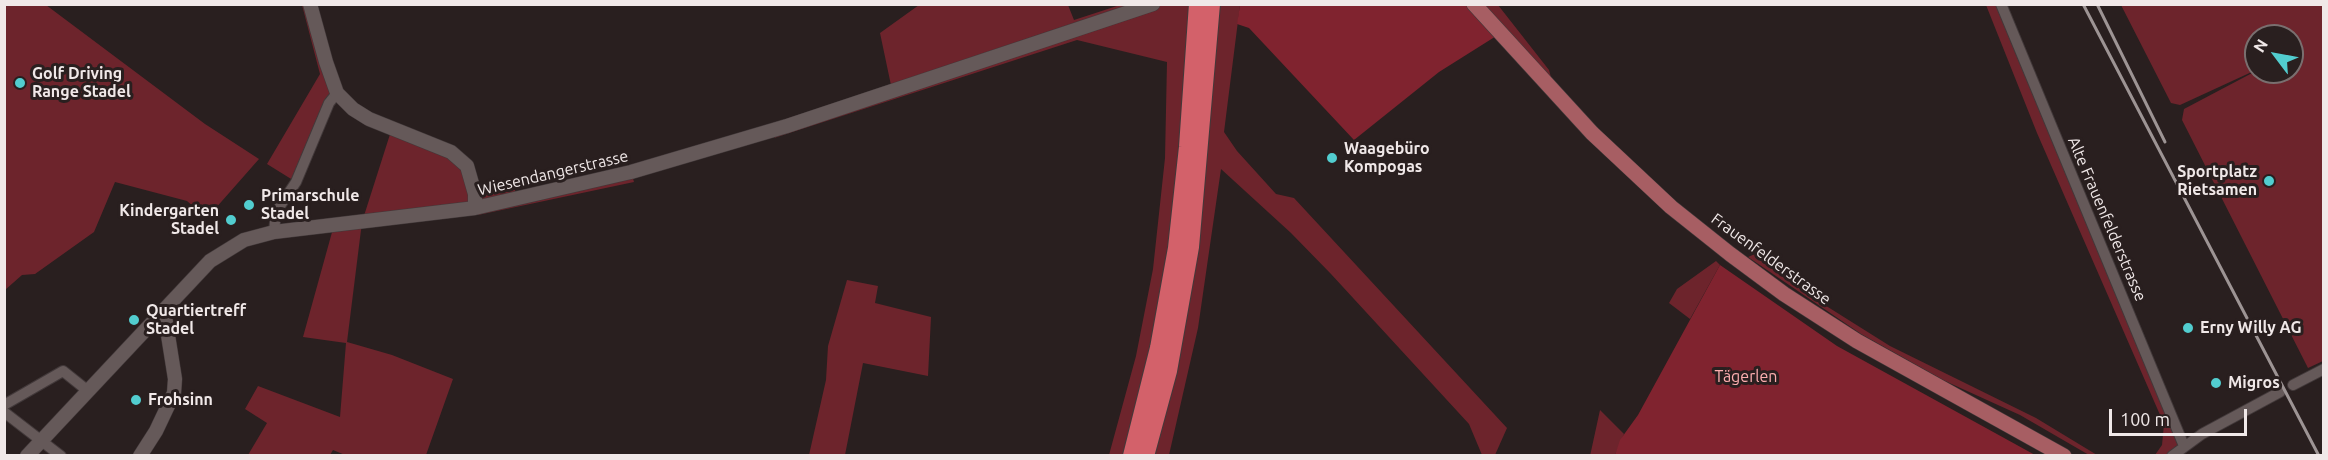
<!DOCTYPE html>
<meta charset="utf-8">
<style>
body{margin:0}
#map{position:relative;width:2328px;height:460px;overflow:hidden;background:#291f1f;font-family:Ubuntu,sans-serif}
canvas{display:block}
.frame{position:absolute;inset:0;border:6px solid #f0e8e8;pointer-events:none}
.north{position:absolute;left:2244px;top:24px;width:60px;height:60px;box-sizing:border-box;background:#291f1f;border:2px solid #796f6f;border-radius:50%;rotate:302deg;font-size:16px;font-weight:700;line-height:24px;text-align:center;color:#f0e8e8}
.north::after{content:'';display:block;margin:auto;width:21px;height:27px;background:#52cdcf;clip-path:polygon(50% 0,100% 100%,50% 72%,0 100%)}
.scale{position:absolute;left:2109px;top:409px;width:138px;height:27px;box-sizing:border-box;border:3px solid #f0e8e8;border-top:0;padding-left:8px;font-size:18px;line-height:21px;white-space:nowrap;color:#f0e8e8;-webkit-text-stroke:4px #291f1f;paint-order:stroke}
</style>
<div id="map">
<canvas width="2328" height="460"></canvas>
<div class="frame"></div>
<div class="north">N</div>
<div class="scale">100 m</div>
</div>
<script>
const context = document.querySelector('canvas').getContext('2d');
context.lineJoin = 'round';
function paint(path, color) {
  context.fillStyle = color;
  context.fill(path, 'evenodd');
}
function shape(rows) {
  const path = new Path2D();
  for (const r of rows) {
    path.moveTo(r[0], r[1]);
    for (let i = 2; i < r.length; i += 2) path.lineTo(r[i], r[i + 1]);
  }
  return path;
}
function strokePath(path, color, width, dash) {
  context.strokeStyle = color;
  context.lineWidth = width;
  context.lineCap = dash ? 'butt' : 'round';
  context.setLineDash(dash || []);
  context.stroke(path);
}
function label(font, color, halo, rows, align = 'center') {
  context.font = font + ' Ubuntu,sans-serif';
  context.lineWidth = 6;
  context.setLineDash([]);
  context.textBaseline = 'middle';
  context.strokeStyle = halo;
  context.fillStyle = color;
  for (const [text, x, y, turn = 0] of rows) {
    context.save();
    context.translate(x, y);
    context.rotate((+turn || 0) * Math.PI / 180);
    context.textAlign = isNaN(turn) ? turn : align;
    if (halo) context.strokeText(text, 0, 0);
    context.fillText(text, 0, 0);
    context.restore();
  }
}
paint(shape([
 [5,4,46,5,205,124,259,159,207,218,187,201,115,182,94,232,35,274,22,275,5,290],
 [302,5,310,5,337,93,296,182,267,164,320,74],
 [919,5,1068,5,1074,20,1120,5,1240,5,1224,132,1237,151,1276,194,1294,198,1507,428,1495,455,1482,455,1469,424,1331,274,1291,233,1221,169,1198,328,1169,455,1109,455,1136,356,1153,269,1165,158,1167,62,1077,40,774,138,787,126,892,90,880,33],
 [1474,5,1498,5,1549,70,1555,92],
 [1986,5,2001,5,2184,446,2172,455,2155,455,2162,445,2164,424,2037,133],
 [2121,5,2323,5,2323,361,2308,368,2182,120,2184,109,2256,71,2292,72,2292,36,2256,36,2256,70,2180,105,2171,103],
 [392,128,451,152,475,194,515,190,517,197,631,172,634,182,478,215,475,208,362,222,347,342,392,355,453,379,426,455,345,455,333,450,330,455,248,455,267,423,245,409,258,386,340,417,346,343,303,337,334,225,362,222],
 [1755,254,1804,292,1890,346,2036,418,2097,455,2089,455,2020,415,1945,381,1861,334,1748,257],
 [1716,261,1720,265,1690,319,1669,303,1677,289],
 [847,280,878,286,875,303,931,317,928,376,863,363,845,455,809,455,826,380,828,346],
 [1600,410,1624,434,1615,455,1590,456]
]), '#6d242c');
paint(shape([
 [1474,4,1501,33,1439,72,1354,140,1249,28,1237,24,1240,5],
 [1720,265,1837,346,2035,455,1615,455,1620,440,1638,415]
]), '#80232f');
const street = shape([
 [2001,4,2184,446],
 [274,232,276,212,296,182,329,103,337,93],
 [2293,385,2324,369],
 [4,405,63,371,88,391],
 [4,412,61,456],
 [2172,456,2202,434,2280,392]
]);
const secondary = shape([
 [310,4,326,62,337,93,353,109,369,119,451,152,467,166,475,194,475,208],
 [27,456,210,261,244,240,274,232,475,208,631,172,787,126,1153,4],
 [140,456,156,431,174,393,175,379,164,310]
]);
const primary = shape([
 [1474,4,1592,133,1671,207,1730,254,1784,294,1857,341,2064,456]
]);
const highway = shape([
 [1132,456,1159,348,1177,248,1188,147,1198,4],
 [1145,456,1168,371,1190,247,1211,4]
]);
strokePath(street, '#42393a', 12);
strokePath(secondary, '#42393a', 15);
strokePath(primary, '#42393a', 16);
strokePath(highway, '#42393a', 20);
strokePath(street, '#655959', 10);
strokePath(secondary, '#655959', 14);
strokePath(primary, '#a75e63', 15);
strokePath(highway, '#d3616a', 18);
strokePath(shape([
 [2083,4,2319,456],
 [2097,4,2165,142]
]), '#9d9494', 3);
for (const [x, y, r, color] of [
 [20,83,6,"#52cdcf"],
 [1332,158,6,"#52cdcf"],
 [2269,181,6,"#52cdcf"],
 [249,205,6,"#52cdcf"],
 [231,220,6,"#52cdcf"],
 [134,320,6,"#52cdcf"],
 [2188,328,6,"#52cdcf"],
 [2216,383,6,"#52cdcf"],
 [136,400,6,"#52cdcf"]
]) {
  const dot = new Path2D();
  dot.arc(x, y, r, 0, 2 * Math.PI);
  context.fillStyle = color;
  context.fill(dot);
  strokePath(dot, '#291f1f', 2);
}
label('bold 16px', '#f0e8e8', '#291f1f', [
 ["Golf Driving",32,74],
 ["Range Stadel",32,92],
 ["Waagebüro",1344,149],
 ["Kompogas",1344,167],
 ["Sportplatz",2257,172,"right"],
 ["Rietsamen",2257,190,"right"],
 ["Primarschule",261,196],
 ["Stadel",261,214],
 ["Kindergarten",219,211,"right"],
 ["Stadel",219,229,"right"],
 ["Quartiertreff",146,311],
 ["Stadel",146,329],
 ["Erny Willy AG",2200,328],
 ["Migros",2228,383],
 ["Frohsinn",148,400]
], 'left');
label('16px', '#f0e8e8', '#291f1f', [
 ["Wiesendangerstrasse",553,173,-13],
 ["Alte Frauenfelderstrasse",2107,219,67],
 ["Frauenfelderstrasse",1771,259,36]
]);
label('16px', '#feaeb0', '#291f1f', [
 ["Tägerlen",1746,377]
]);
</script>
